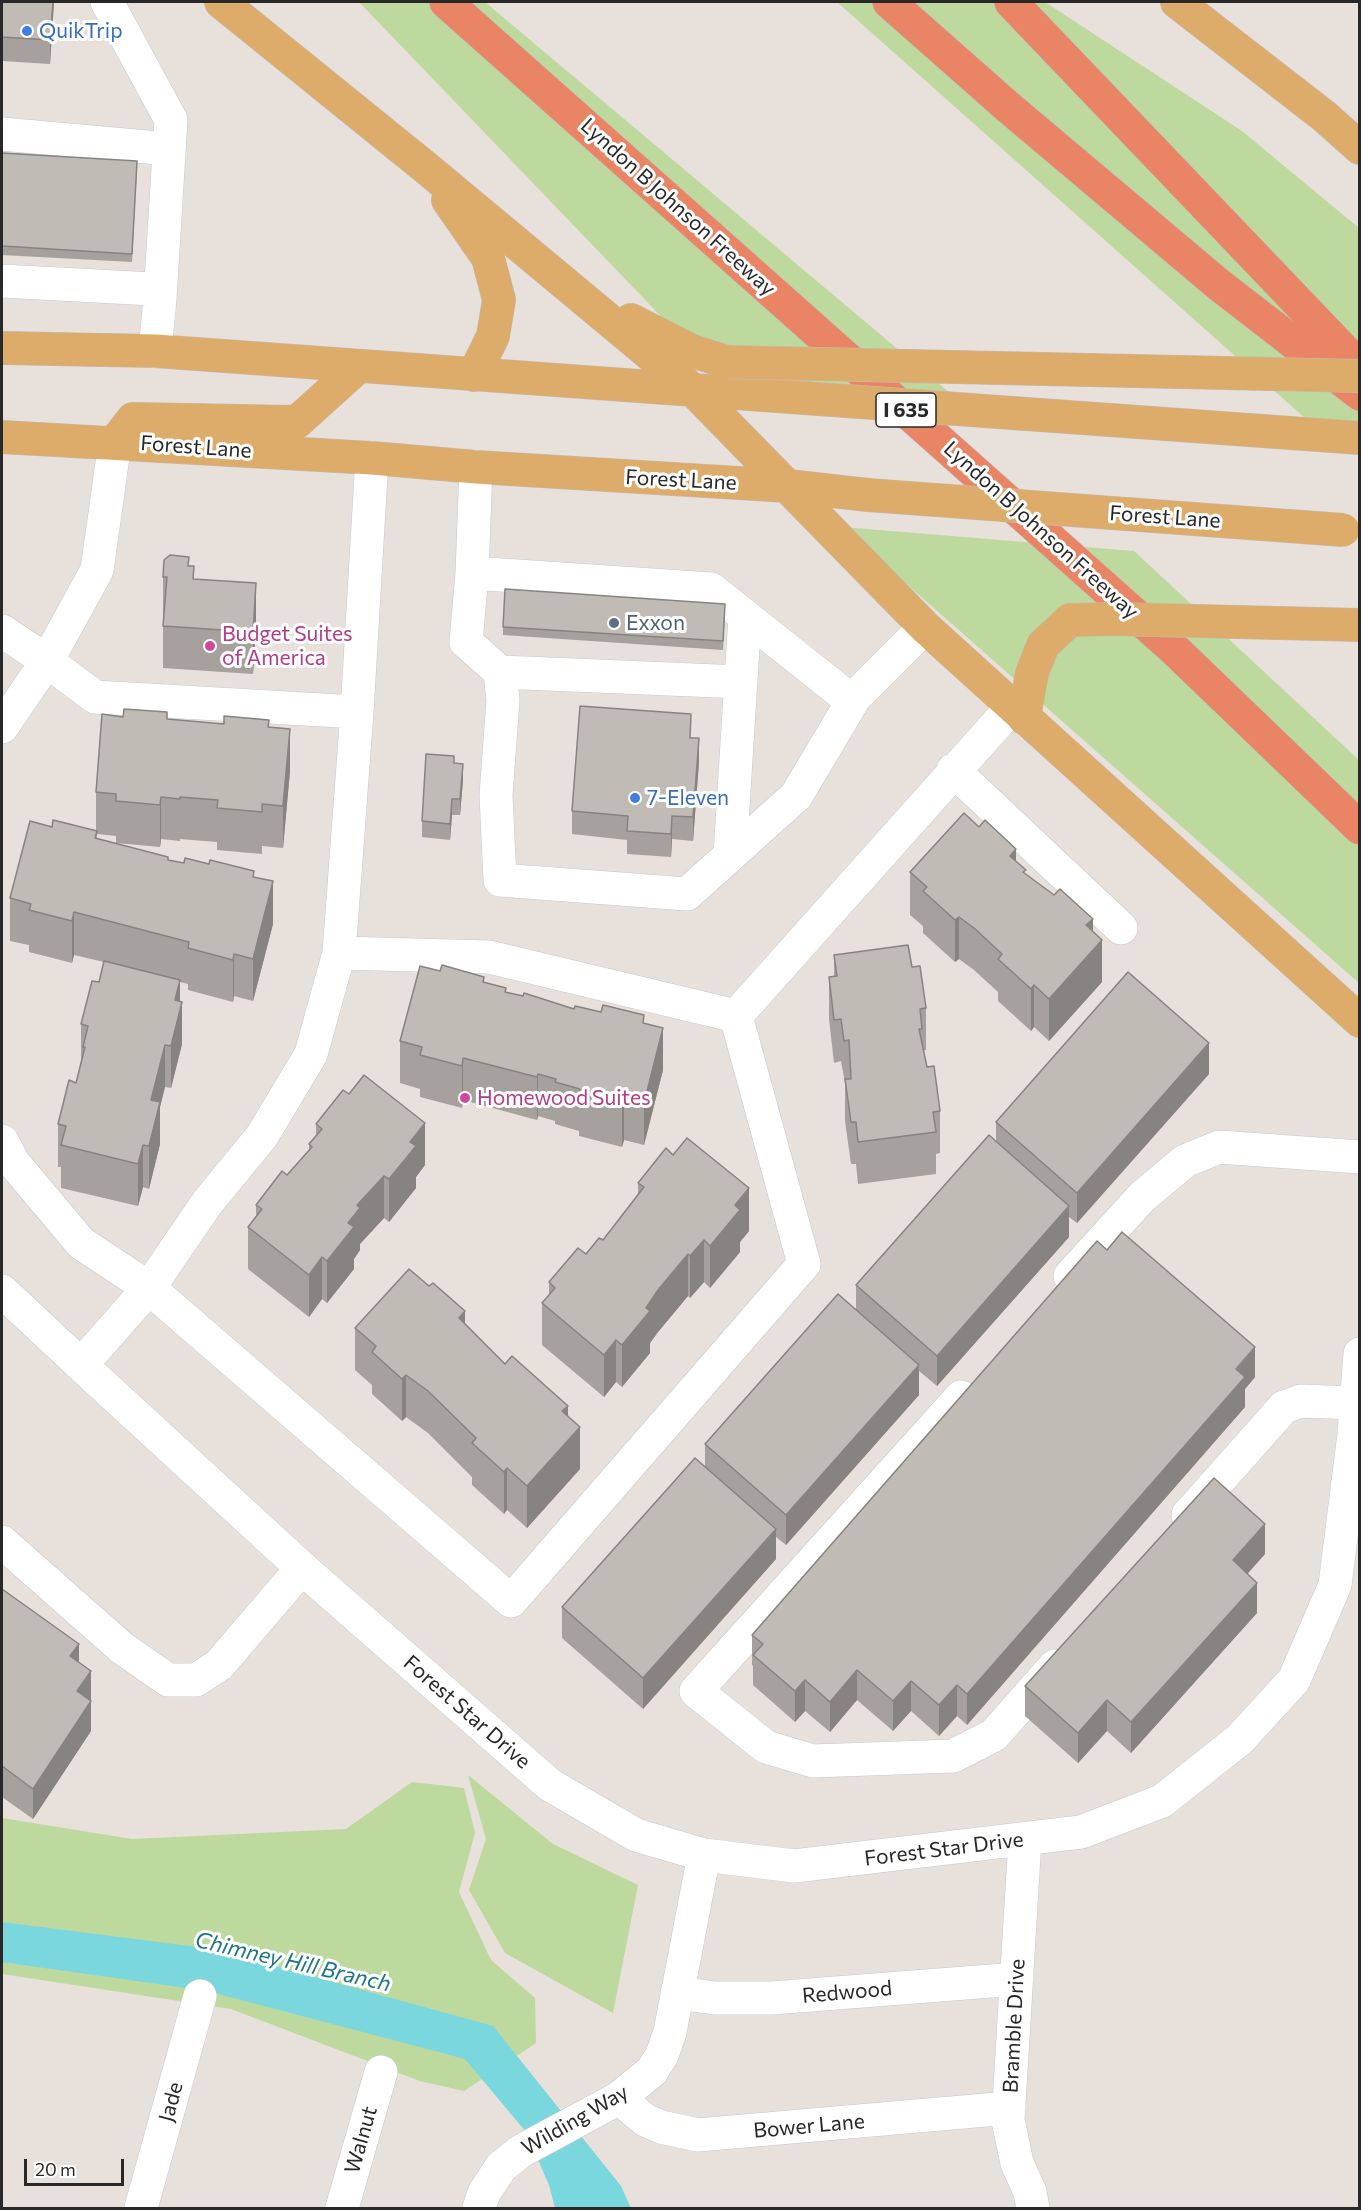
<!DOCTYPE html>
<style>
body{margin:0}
#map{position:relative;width:1361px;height:2210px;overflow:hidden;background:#e8e0db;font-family:Commissioner,sans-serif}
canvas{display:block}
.frame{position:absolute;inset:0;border:3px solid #282828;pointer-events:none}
.scale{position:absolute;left:24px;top:2159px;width:100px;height:27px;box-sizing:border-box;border:3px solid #282828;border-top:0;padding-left:8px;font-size:18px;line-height:21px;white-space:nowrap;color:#282828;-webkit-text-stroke:4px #fff;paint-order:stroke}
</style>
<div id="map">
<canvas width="1361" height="2210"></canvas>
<div class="frame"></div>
<div class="scale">20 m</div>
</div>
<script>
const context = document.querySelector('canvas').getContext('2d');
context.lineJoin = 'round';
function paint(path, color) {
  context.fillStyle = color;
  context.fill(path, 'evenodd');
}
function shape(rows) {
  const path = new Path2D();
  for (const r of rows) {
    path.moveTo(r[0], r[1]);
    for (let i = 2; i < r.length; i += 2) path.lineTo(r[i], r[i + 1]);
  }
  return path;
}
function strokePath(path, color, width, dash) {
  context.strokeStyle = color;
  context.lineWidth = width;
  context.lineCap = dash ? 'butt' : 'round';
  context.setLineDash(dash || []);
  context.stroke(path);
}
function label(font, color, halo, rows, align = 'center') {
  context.font = font + ' Commissioner,sans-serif';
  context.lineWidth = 6;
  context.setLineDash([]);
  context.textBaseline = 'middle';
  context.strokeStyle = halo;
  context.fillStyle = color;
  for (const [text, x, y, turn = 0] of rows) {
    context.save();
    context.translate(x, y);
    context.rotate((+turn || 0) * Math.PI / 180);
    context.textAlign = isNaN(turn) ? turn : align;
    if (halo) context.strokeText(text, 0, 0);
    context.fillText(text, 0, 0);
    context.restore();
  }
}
paint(shape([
 [359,2,485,2,950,393,726,384],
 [837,2,1045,2,1242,131,1359,228,1359,422,1306,419],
 [842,527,1134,551,1359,760,1359,983],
 [468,1775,553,1844,638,1885,613,2013,505,1953,469,1890,486,1839],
 [412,1782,464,1788,475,1833,459,1892,491,1960,535,1998,536,2043,464,2091,420,2081,231,2009,2,1974,2,1818,132,1839,346,1829]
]), '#bdd99d');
paint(shape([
 [2,1922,213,1949,493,2026,621,2186,631,2208,555,2208,549,2185,526,2132,465,2059,207,1991,2,1962]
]), '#7ad7de');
const minor = shape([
 [107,2,171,120,160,299],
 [2,134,169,149],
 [2,281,153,289,160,299,155,351],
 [476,467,472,573,466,642,500,672,503,700,496,795,500,880,687,894,796,796,855,697,925,627],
 [472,573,711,589,852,701],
 [2,631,47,661,95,697,357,712,372,458],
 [500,672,741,682],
 [357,712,339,953,489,957,736,1016,1012,707],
 [2,727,47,661,97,570,115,442],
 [953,770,1121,928],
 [730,855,745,616],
 [339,953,311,1054,262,1136,207,1203,149,1288,511,1601,804,1264,736,1016],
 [2,1141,13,1162,81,1243,149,1288,81,1365,2,1291],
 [1070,1276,1142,1197,1185,1161,1219,1147,1360,1157],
 [961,1397,696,1691,766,1747,813,1761,953,1756,994,1735,1055,1666],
 [1188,1515,1284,1407,1301,1401,1356,1403],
 [2,1542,122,1648,168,1680,196,1680,219,1665,302,1568,81,1365],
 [302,1568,550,1785,636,1835,704,1855,794,1866,1081,1832,1162,1801,1240,1739,1294,1680,1335,1585,1354,1434,1360,1354],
 [1025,1839,1008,2120,1017,2163,1030,2192,1033,2208],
 [677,1993,715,1998,772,1998,1017,1979],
 [619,2098,645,2120,661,2127,698,2135,1009,2108],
 [141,2208,200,1996],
 [342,2208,381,2072],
 [479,2208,484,2193,501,2167,521,2151,619,2098,652,2071,662,2055,670,2032,704,1855]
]);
const major = shape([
 [221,2,425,167,693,390,925,627,1360,1021],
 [1177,2,1324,116,1360,148],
 [448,200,488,258,499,300,493,336,474,375],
 [631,320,692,351,727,362],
 [2,348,155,351,818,399],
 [2,437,372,458,476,467,788,486,868,495],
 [115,442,133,419,297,422,359,366],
 [1024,718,1032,673,1043,645,1070,620]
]);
const highway = shape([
 [446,2,1176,651,1360,828],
 [889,2,1008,107,1218,284,1360,394],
 [1011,2,1360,367]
]);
strokePath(minor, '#c3c8d0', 34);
strokePath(major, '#bebebe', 34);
strokePath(highway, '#bebebe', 34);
strokePath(minor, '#fff', 33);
strokePath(major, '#deac6a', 33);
strokePath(highway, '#e98465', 33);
const majorBridge = shape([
 [727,362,1360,376],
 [818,399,1360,438],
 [868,495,1343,530],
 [1070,620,1114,619,1360,625]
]);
strokePath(majorBridge, '#bebebe', 34, []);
strokePath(majorBridge, '#deac6a', 33);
paint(shape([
 [2,2,54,2,50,64,2,61],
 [2,153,137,169,132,262,2,255],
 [189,566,194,579,256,625,253,674,163,668,163,577],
 [725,612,723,650,503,635,503,627],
 [123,717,269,727,290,771,283,848,262,846,262,854,217,850,217,842,180,839,180,841,161,839,160,847,116,843,116,836,97,834,97,839,168,860,254,877,273,924,253,1001,234,996,233,1002,188,990,188,984,180,982,180,1001,182,1044,171,1088,165,1087,160,1107,160,1144,149,1189,143,1187,138,1206,61,1188,61,1167,58,1167,58,1124,76,1083,81,1062,81,1024,99,982,104,962,74,955,72,963,29,952,29,945,10,941,10,898,52,827,96,830,96,792],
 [691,738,699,762,693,841,672,839,671,857,627,854,627,840,572,834,572,811],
 [454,763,463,780,460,815,452,815,450,840,422,837,422,821],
 [1016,861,1026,875,1093,931,1102,982,1049,1041,1034,1027,1031,1031,998,1001,998,992,974,970,959,959,955,962,923,933,923,926,910,915,910,872],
 [834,955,912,967,926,1008,926,1050,923,1050,927,1067,940,1111,940,1153,936,1154,936,1174,858,1184,856,1164,851,1164,845,1121,845,1083,841,1061,834,1063,829,1019,829,977,834,976],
 [484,982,506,992,574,1009,644,1023,663,1070,644,1145,624,1140,622,1147,579,1136,579,1131,555,1124,555,1121,538,1116,537,1120,463,1100,462,1108,420,1097,420,1089,400,1083,400,1041],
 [1209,1074,1077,1223,1069,1217,1069,1237,937,1386,919,1371,919,1395,786,1545,776,1537,776,1559,643,1709,562,1638,562,1607,705,1466,705,1444,856,1310,856,1285,996,1141,996,1122],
 [316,1124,425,1165,416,1177,416,1188,389,1222,384,1218,360,1244,360,1250,354,1259,354,1269,327,1303,322,1299,309,1317,248,1269,248,1227,256,1216,256,1205,287,1175,309,1150,309,1144,316,1135],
 [638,1183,749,1231,740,1242,740,1252,710,1288,704,1282,690,1298,688,1296,658,1332,650,1343,650,1353,622,1387,616,1382,604,1397,542,1345,542,1303,549,1295,549,1282,603,1240,638,1195],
 [465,1323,505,1364,568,1415,580,1469,527,1528,507,1510,504,1514,472,1485,472,1477,428,1433,406,1417,402,1421,372,1394,372,1385,355,1370,355,1328],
 [1255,1377,1245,1389,1245,1407,967,1725,957,1716,939,1736,911,1711,893,1731,857,1700,830,1732,805,1711,795,1722,753,1685,753,1666,752,1665,752,1635],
 [1265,1554,1248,1573,1257,1613,1131,1753,1107,1731,1078,1763,1025,1716,1025,1686],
 [2,1589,79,1663,91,1671,91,1731,33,1819,2,1797]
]), '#a6a19d');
paint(shape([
 [53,2,54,2,50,64,50,40],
 [256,583,256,625,253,674,253,632],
 [290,729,290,771,283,848,283,806],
 [699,738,699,762,693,841,693,817],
 [463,764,463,780,460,815,460,799],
 [161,797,161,839,160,847,160,805],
 [452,799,452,815,450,840,450,824],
 [672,816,672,839,671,857,671,834],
 [1016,849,1016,891,1010,856],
 [273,881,273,924,253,1001,253,959],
 [74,912,74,955,72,963,72,921],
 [959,917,959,959,955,962,955,920],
 [1093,919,1093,951,1102,940,1102,982,1049,1041,1049,999,1086,925],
 [234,954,234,996,233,1002,233,960],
 [180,980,180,1012,182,1002,182,1044,171,1088,171,1046,175,1000],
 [1034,985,1034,1027,1031,1031,1031,989],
 [663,1028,663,1070,644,1145,644,1103],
 [1209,1043,1209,1074,1077,1223,1077,1193],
 [165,1045,165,1087,160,1107,160,1144,149,1189,149,1146,151,1100],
 [463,1058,463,1100,462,1108,462,1066],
 [538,1074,538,1116,537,1120,537,1077],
 [624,1097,624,1140,622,1147,622,1105],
 [425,1123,425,1165,416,1177,416,1188,389,1222,389,1179,410,1142],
 [143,1145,143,1187,138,1206,138,1164],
 [384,1176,384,1218,360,1244,360,1250,354,1259,354,1269,327,1303,327,1261,357,1205],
 [749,1188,749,1231,740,1242,740,1252,710,1288,710,1246,735,1205],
 [1069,1206,1069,1237,937,1386,937,1356],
 [704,1240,704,1282,690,1298,690,1256],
 [688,1254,688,1296,658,1332,650,1343,650,1353,622,1387,622,1345,658,1290],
 [322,1257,322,1299,309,1317,309,1275],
 [465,1311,465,1353,459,1318],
 [616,1340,616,1382,604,1397,604,1355],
 [1255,1347,1255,1377,1245,1389,1245,1407,967,1725,967,1694],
 [919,1365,919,1395,786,1545,786,1515],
 [406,1375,406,1417,402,1421,402,1379],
 [568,1406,568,1441,580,1427,580,1469,527,1528,527,1486,562,1411],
 [507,1468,507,1510,504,1514,504,1472],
 [1265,1524,1265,1554,1233,1590,1233,1560],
 [776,1529,776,1559,643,1709,643,1678],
 [1257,1583,1257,1613,1131,1753,1131,1722],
 [79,1644,79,1674,70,1656],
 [857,1670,857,1700,830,1732,830,1702],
 [91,1671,91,1731,33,1819,33,1789,77,1691],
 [805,1680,805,1711,795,1722,795,1691],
 [911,1681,911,1711,893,1731,893,1701],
 [957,1685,957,1716,939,1736,939,1705],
 [1107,1700,1107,1731,1078,1763,1078,1733]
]), '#87837f');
const building = shape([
 [2,2,53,2,50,40,2,37,2,2],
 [2,153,137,161,132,254,2,246,2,153],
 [170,555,189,557,188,566,194,566,193,579,256,583,253,632,163,626,167,577,163,577,164,560,170,555],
 [505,589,725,604,723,641,503,627,505,589],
 [580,706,691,714,690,738,699,738,693,817,672,816,671,834,627,831,628,816,572,811,580,706],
 [124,709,167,712,167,719,224,724,224,716,269,720,268,727,290,729,283,806,262,804,262,812,217,808,218,800,180,797,180,799,161,797,160,805,116,801,116,794,96,792,102,714,123,717,124,709],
 [426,754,454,756,454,763,463,764,460,799,452,799,450,824,422,821,426,754],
 [964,813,979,827,985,820,1016,849,1010,856,1026,870,1023,872,1054,895,1060,889,1093,919,1086,925,1102,940,1049,999,1034,985,1031,989,998,959,1002,954,974,928,959,917,955,920,923,891,927,887,910,872,964,813],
 [53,820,97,831,95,838,168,857,168,860,184,863,185,858,209,864,210,860,254,871,253,877,273,881,253,959,234,954,233,960,188,948,189,942,74,912,72,921,29,910,31,904,10,898,30,821,52,827,53,820],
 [908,945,912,967,920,966,926,1008,920,1009,922,1029,919,1029,927,1067,934,1066,940,1111,933,1112,936,1132,858,1142,856,1122,851,1122,845,1079,851,1079,849,1040,844,1041,841,1019,834,1020,829,977,837,976,834,955,908,945],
 [104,961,180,980,175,1000,182,1002,171,1046,165,1045,151,1100,160,1102,149,1146,143,1145,138,1164,61,1145,66,1126,58,1124,69,1080,76,1083,85,1047,83,1047,88,1026,81,1024,92,981,99,982,104,961],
 [442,965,484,977,483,982,506,988,505,992,523,996,524,993,574,1009,575,1006,601,1012,603,1005,644,1015,643,1023,663,1028,644,1103,624,1097,622,1105,579,1094,580,1089,555,1082,556,1079,538,1074,537,1077,463,1058,462,1066,420,1055,422,1047,400,1041,420,966,440,971,442,965],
 [1128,972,1209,1043,1077,1193,996,1122,1128,972],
 [364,1075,425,1123,410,1142,416,1146,389,1179,384,1176,357,1205,360,1208,348,1223,354,1227,327,1261,322,1257,309,1275,248,1227,262,1209,256,1205,282,1171,287,1175,312,1147,309,1144,322,1129,316,1124,343,1090,349,1094,364,1075],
 [989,1135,1069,1206,937,1356,856,1285,989,1135],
 [687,1138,749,1188,735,1205,740,1210,710,1246,704,1240,690,1256,688,1254,658,1290,646,1308,650,1311,622,1345,616,1340,604,1355,542,1303,555,1288,549,1282,578,1248,586,1254,599,1238,603,1240,644,1187,638,1183,666,1148,673,1155,687,1138],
 [1122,1232,1255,1347,1236,1369,1245,1377,967,1694,957,1685,939,1705,911,1681,893,1701,857,1670,830,1702,805,1680,795,1691,753,1655,763,1644,752,1635,1097,1241,1107,1250,1122,1232],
 [409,1269,429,1286,433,1283,465,1311,459,1318,505,1364,512,1356,568,1406,562,1411,580,1427,527,1486,507,1468,504,1472,472,1443,476,1438,428,1391,406,1375,402,1379,372,1352,376,1346,355,1328,409,1269],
 [838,1294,919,1365,786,1515,705,1444,838,1294],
 [695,1458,776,1529,643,1678,562,1607,695,1458],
 [1214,1478,1265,1524,1233,1560,1257,1583,1131,1722,1107,1700,1078,1733,1025,1686,1214,1478],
 [2,1589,79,1644,70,1656,91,1671,77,1691,91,1701,33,1789,2,1766,2,1589]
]);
paint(building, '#c1bbb6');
strokePath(building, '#87837f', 1.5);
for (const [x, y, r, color] of [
 [27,31,6,"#3f7fe0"],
 [614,623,6,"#5c6f8a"],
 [210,646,6,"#d1479c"],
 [635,798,6,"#3f7fe0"],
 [465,1098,6,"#d1479c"]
]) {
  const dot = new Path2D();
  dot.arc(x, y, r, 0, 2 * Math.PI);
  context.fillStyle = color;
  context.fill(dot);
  strokePath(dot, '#fff', 2);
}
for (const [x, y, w] of [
 [906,410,60]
]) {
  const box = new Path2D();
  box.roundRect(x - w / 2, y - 17, w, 34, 4.5);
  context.fillStyle = '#fff';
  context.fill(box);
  strokePath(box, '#282828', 1.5);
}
label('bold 20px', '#282828', null, [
 ["I 635",906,410]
]);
label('21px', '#366cbe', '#fff', [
 ["QuikTrip",39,31],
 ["7-Eleven",647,798]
], 'left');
label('21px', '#282828', '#fff', [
 ["Lyndon B Johnson Freeway",678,207,42],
 ["Forest Lane",196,447,4],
 ["Forest Lane",681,480,3],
 ["Forest Lane",1165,517,4],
 ["Lyndon B Johnson Freeway",1041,530,42],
 ["Forest Star Drive",467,1712,41],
 ["Forest Star Drive",944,1849,-7],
 ["Redwood",847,1992,-5],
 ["Bramble Drive",1014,2026,-87],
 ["Jade",171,2102,-75],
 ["Wilding Way",575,2120,-30],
 ["Bower Lane",809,2126,-5],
 ["Walnut",361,2140,-74]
]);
label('21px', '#4e5e75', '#fff', [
 ["Exxon",626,623]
], 'left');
label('21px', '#b23c85', '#fff', [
 ["Budget Suites",222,634],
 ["of America",222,658],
 ["Homewood Suites",477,1098]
], 'left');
label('italic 22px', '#1d7686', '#fff', [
 ["Chimney Hill Branch",293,1962,13]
]);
</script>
